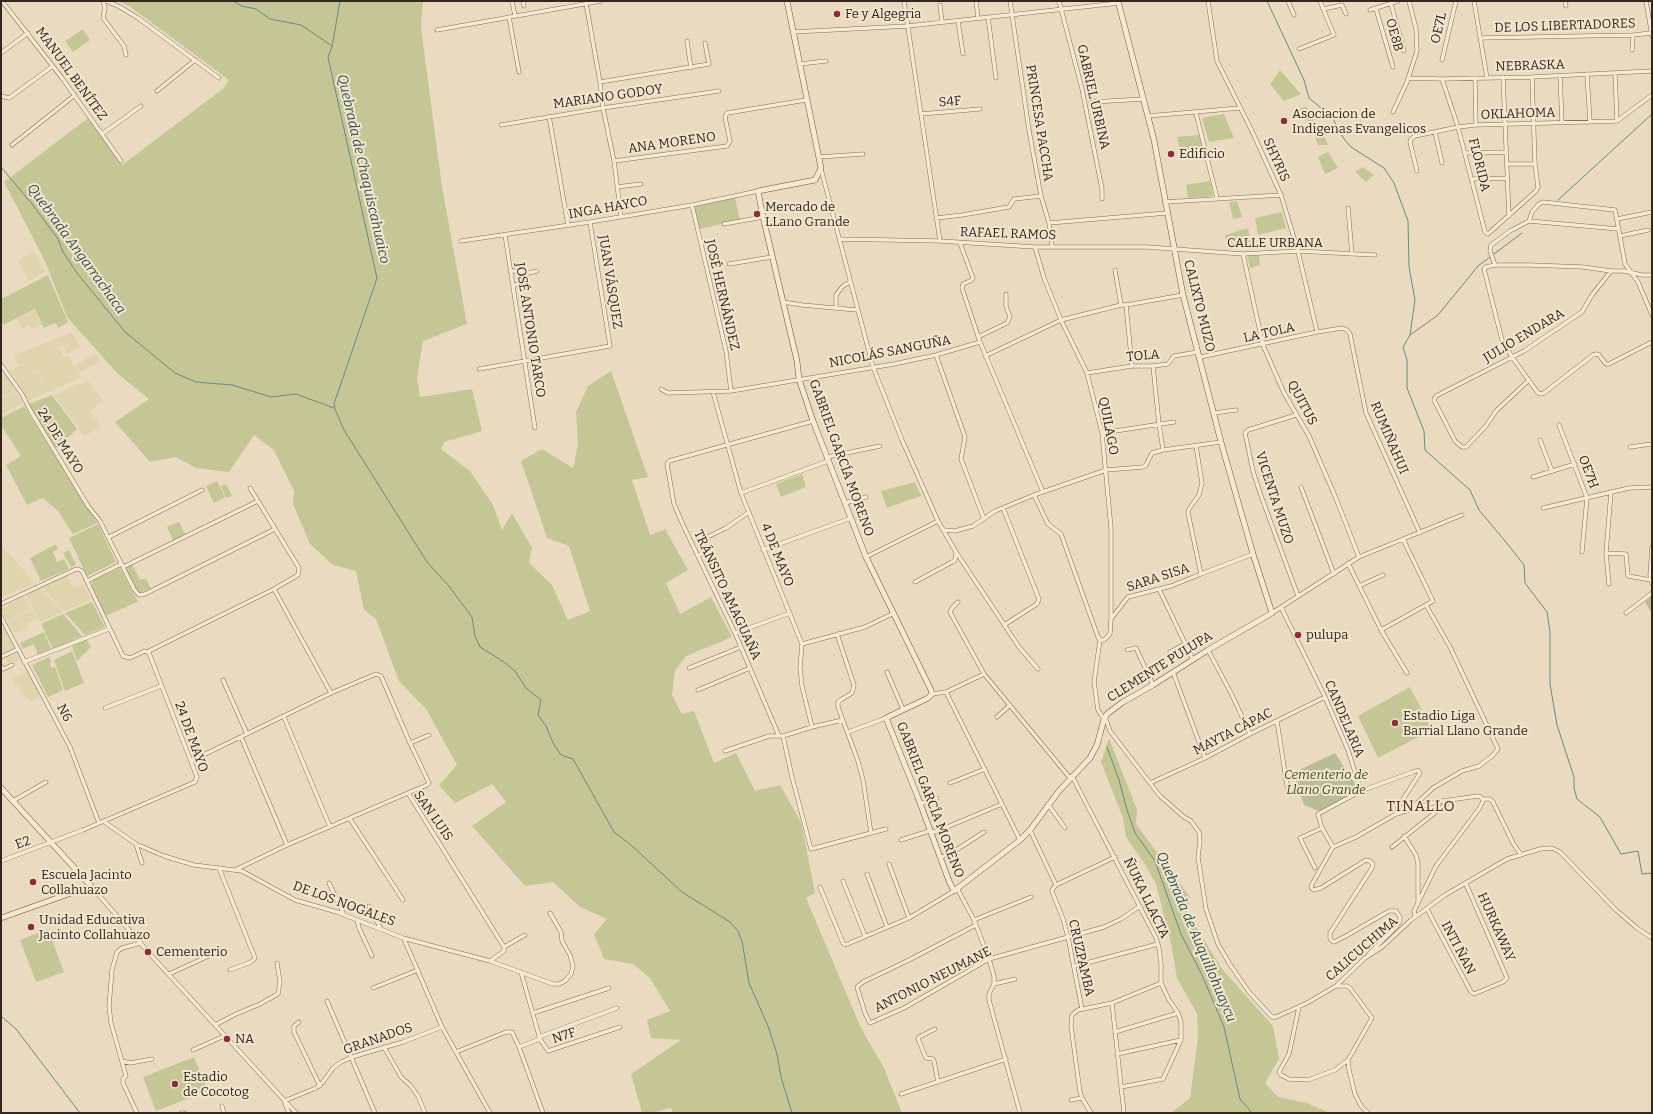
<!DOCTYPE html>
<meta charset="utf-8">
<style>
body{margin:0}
#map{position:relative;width:1653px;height:1114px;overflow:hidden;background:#eadbc0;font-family:Bitter,serif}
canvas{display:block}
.frame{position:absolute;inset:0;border:2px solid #32261d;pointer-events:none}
</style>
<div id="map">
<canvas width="1653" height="1114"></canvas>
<div class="frame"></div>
</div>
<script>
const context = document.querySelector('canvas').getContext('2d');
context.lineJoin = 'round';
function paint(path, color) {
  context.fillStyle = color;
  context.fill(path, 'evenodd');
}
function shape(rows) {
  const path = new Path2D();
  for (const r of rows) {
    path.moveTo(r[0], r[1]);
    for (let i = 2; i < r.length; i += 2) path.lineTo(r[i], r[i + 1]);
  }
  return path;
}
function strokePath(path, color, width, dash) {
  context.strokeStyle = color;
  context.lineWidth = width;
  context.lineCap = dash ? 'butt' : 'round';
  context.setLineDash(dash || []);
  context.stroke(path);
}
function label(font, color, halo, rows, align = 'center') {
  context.font = font + ' Bitter,serif';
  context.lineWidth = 4;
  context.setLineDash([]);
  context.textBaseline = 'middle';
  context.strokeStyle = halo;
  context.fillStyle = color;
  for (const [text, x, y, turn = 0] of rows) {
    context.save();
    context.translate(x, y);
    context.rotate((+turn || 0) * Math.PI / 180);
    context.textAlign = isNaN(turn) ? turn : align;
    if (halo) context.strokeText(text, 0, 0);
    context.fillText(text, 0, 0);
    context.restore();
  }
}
paint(shape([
 [33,251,38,259,32,263,38,259,42,266,33,271,42,267,46,272,29,281,18,261],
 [35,310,42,324,32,329,30,325,22,329,17,319],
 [72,332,80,347,67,354,64,347,73,342,53,350,49,345,52,351,59,348,64,357,68,356,74,366,96,353,101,361,79,373,75,368,81,378,27,401,23,392,43,381,37,370,17,382,10,371,27,362,18,365,14,356],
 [37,371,42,381,23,392,17,382],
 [6,373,15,390,1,397,1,375],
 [88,381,103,400,90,411,71,387,101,426,85,436,54,396,70,387],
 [16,390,23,403,1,415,1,399],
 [1,545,35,583,1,597],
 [67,575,73,587,83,584,91,600,63,611,42,587],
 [40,588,63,612,40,622,26,595],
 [24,596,31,609,7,621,1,611,2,608],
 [32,610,37,619,28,623,29,627,14,633,8,622],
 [4,628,14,648,1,654,1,630],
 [16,654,20,661,8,663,6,658],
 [27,671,40,695,31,702,11,679]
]), '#dfd4ae');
paint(shape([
 [118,1,423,1,421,27,442,187,467,324,423,341,417,378,420,397,472,389,482,431,444,442,441,449,470,471,493,505,502,530,512,513,532,548,529,563,552,585,568,620,590,611,569,546,547,538,521,461,542,449,573,468,578,444,576,412,588,386,611,371,648,477,632,480,650,535,665,529,688,570,666,583,680,614,711,597,732,637,686,656,675,671,672,695,682,714,694,711,714,763,736,753,755,791,780,785,801,822,815,893,806,898,861,1028,884,1068,902,1113,673,1113,671,1108,651,1113,642,1113,631,1074,681,1040,651,1038,647,1020,670,1011,650,978,633,964,604,959,594,934,607,919,580,907,553,882,525,886,472,826,506,802,492,784,455,803,439,785,457,765,426,709,399,681,376,619,364,610,356,571,333,565,310,544,293,504,294,491,274,450,254,435,229,472,196,468,176,457,150,462,115,422,149,399,117,373,67,317,45,261,4,182,88,118,122,165,224,88,229,80,129,6],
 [83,29,90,40,73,52,65,41],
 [1280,70,1301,94,1284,101,1270,84],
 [1306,106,1315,120,1308,122,1297,110],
 [1224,114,1234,138,1209,142,1202,118],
 [1321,129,1328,145,1318,145,1313,130],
 [1199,135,1202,146,1180,151,1177,137],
 [1328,152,1338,168,1325,174,1318,157],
 [1363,167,1374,175,1366,182,1355,172],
 [1210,181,1213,196,1188,198,1186,185],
 [735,198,740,220,699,229,694,206],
 [1237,201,1242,217,1233,219,1229,202],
 [1282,212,1286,228,1258,235,1255,218],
 [1248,228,1251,245,1228,247,1225,235],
 [1259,255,1260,265,1250,268,1247,256],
 [48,275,68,322,58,328,56,323,44,328,35,309,3,325,1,320,1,299],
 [52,395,77,429,55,449,29,404],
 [24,406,97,523,73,534,58,511,43,498,27,505,6,465,21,456,1,425,1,418],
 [802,474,806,487,781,497,776,484],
 [217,481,225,497,214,503,206,486],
 [915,482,921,496,887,508,881,491],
 [226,484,232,496,226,498,221,486],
 [179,522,185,534,173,540,167,527],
 [98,524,116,562,87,576,69,538],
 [56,544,58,549,53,552,57,562,64,559,69,569,41,581,30,558],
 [69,550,76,565,71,567,63,553],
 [132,564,140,580,143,579,146,579,151,588,140,593,135,587,125,568],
 [120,568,138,602,105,616,92,586,92,582,94,580],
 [92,602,105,627,85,635,65,613],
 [63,614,82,636,53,649,41,624],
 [44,632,51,649,38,655,34,644,23,649,20,643],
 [86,639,91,647,77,661,72,646],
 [72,651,84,683,65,691,54,660],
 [49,657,52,662,50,663,51,668,55,667,63,690,48,697,32,665],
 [1410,687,1432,730,1378,758,1358,716],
 [1109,738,1137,810,1136,824,1190,897,1187,912,1222,969,1273,1026,1279,1059,1265,1083,1278,1097,1307,1103,1330,1113,1171,1113,1190,1098,1198,1037,1197,1014,1177,978,1171,943,1156,884,1146,866,1126,837,1123,818,1101,762],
 [48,929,64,972,36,982,20,940],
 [194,1057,208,1091,156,1111,143,1077]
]), '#c4c795');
paint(shape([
 [1652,596,1652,613,1645,602],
 [1335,753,1359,790,1319,811,1304,805,1293,773]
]), '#b9bc94');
strokePath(shape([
 [233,1,242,6,256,9,270,19,301,25,332,46],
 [340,1,332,47,328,57,377,278,334,404,335,409,344,430,427,562,448,585,472,617,475,636,480,647,504,662,515,671,526,688,541,700,538,715,546,726,553,743,561,755,573,759,614,832,631,845,682,892,730,922,738,931,742,941,749,983,768,1026,777,1054,781,1077,792,1113],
 [1267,1,1304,80,1309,98,1332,117,1344,139,1351,147,1384,168,1394,183,1408,221,1409,267,1415,300,1410,335,1403,347,1407,360,1407,388,1424,431,1425,450,1470,490,1479,510,1510,547,1524,565,1525,583,1547,612,1550,632,1550,684,1557,725,1574,777,1574,788,1577,799,1600,817,1621,854,1638,851,1642,874,1652,873],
 [1,167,32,204,58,239,63,252,77,273,125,332,175,373,196,382,232,385,271,397,296,394,334,408],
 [1558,200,1652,114],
 [1494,254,1522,233],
 [1410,335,1438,315,1478,266,1490,257],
 [1107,747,1119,780,1127,810,1135,833,1155,861,1181,934,1202,975,1224,1027,1240,1099,1252,1113],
 [1,1016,16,1029,80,1113]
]), '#6b8980', 1);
const street = shape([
 [2,1,62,78,121,161],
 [103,1,105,8,103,18,124,46,126,55],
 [106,1,120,7,138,18,219,78],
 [512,1,515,16],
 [523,1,524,6],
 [904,1,940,241],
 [976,1,978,18],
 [1010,1,1029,130,1041,196,1049,223,1052,246],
 [1059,1,1082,89,1102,189,1102,199],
 [1208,1,1217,61,1252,131,1281,195,1298,251,1317,332],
 [1288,1,1294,15],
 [1474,1,1487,78],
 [1565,1,1566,6],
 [1646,1,1652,36],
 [586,3,600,82,603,108,614,161,621,216],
 [1391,4,1404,51],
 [940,5,942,22],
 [1323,9,1342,5,1346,14],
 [1376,9,1393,67],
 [1370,10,1398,1],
 [509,17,519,72],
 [988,17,996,78],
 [958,21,963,54],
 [437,30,601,1],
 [793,32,908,26,1119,3],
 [1480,38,1633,35,1652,33],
 [687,41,691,68],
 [1299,49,1334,35,1320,1],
 [1632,50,1633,35],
 [1,53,28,33],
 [1442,60,1456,1],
 [800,64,826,61],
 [1587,74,1590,122],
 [1615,74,1617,121],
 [1560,76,1562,122],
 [1503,77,1509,216],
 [1409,78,1442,79,1532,77,1652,71],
 [1475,78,1476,125],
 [1442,79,1458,127,1485,232,1488,234,1536,191,1538,187,1535,164,1532,77],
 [600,82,709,64,705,43],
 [157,91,195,60],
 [1,96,9,98,53,66],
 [1092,102,1144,99],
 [1393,112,1407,82,1417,51,1416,29,1409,1],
 [1196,113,1217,198],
 [921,114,980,109],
 [549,116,568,225],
 [1148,116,1240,108],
 [501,125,603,108,719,91],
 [1435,132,1442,163],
 [102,134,141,106],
 [12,145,75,95],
 [1465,153,1505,152],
 [819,157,863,154],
 [614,161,727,146,730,141,725,117,727,113,806,100],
 [1506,164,1535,164],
 [821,169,873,367,902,440,938,521,956,552,1019,647,1038,669],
 [1417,171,1410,142,1411,139,1415,136,1458,127,1476,125,1617,121,1652,95],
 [1472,179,1506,178],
 [617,187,641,184],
 [1165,202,1281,195],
 [692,205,726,351,731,391],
 [1348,208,1352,254],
 [937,218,962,215,1009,207,1014,199,1041,196],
 [1617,219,1652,212],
 [1529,221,1532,212,1539,204,1543,202,1615,210,1625,264,1638,282,1652,315],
 [1049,223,1167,213],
 [724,224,763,217],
 [505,235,535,428],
 [1620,236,1648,230],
 [840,239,940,241,1035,247,1147,247,1243,254,1298,251,1375,255],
 [461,241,590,222,692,205,758,191],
 [960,243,973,278,972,280,963,284,962,288,980,342,1043,492],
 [1035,247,1044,278,1061,320,1087,373,1102,433,1111,528,1111,619],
 [1243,254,1263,345,1284,393,1309,436,1335,496,1359,557],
 [729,264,772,257],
 [1495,265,1490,251,1491,245,1510,231,1529,221,1619,229],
 [1115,270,1121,305],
 [510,271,522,271,524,274],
 [1652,275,1642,275,1624,271,1611,271,1583,267,1530,265,1495,265,1486,267,1484,269,1502,340,1512,357,1538,393,1541,394,1544,393,1593,355,1596,354,1599,355,1606,364,1609,364,1652,342],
 [513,286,521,282,524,274,537,271],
 [783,302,802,305,857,310],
 [1126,305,1132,366],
 [836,308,836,295,843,286,850,282],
 [978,337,1007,323,1010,317,1006,306,1006,294],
 [936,355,965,437,961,459,984,519],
 [985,356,1061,320,1121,305,1126,305,1183,295],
 [1200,357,1317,332,1342,328,1347,330,1350,334,1366,413,1420,533],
 [1,365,22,394,30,410,88,506,100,521,134,589,139,595,145,594,275,529],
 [1153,366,1159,424,1163,450],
 [479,369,610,346,590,222],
 [1087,373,1132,366,1153,366,1168,364,1174,356,1198,352],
 [1529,380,1497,410,1485,427,1466,447,1462,447,1455,441,1434,400,1436,396,1524,351,1582,312,1592,295,1611,271],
 [661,389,668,393,731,391,894,364,936,355,980,342],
 [713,392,741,493,802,644,800,668,802,686,812,727],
 [1214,413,1236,410],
 [1296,415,1248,430,1245,433,1253,471,1260,493,1298,596],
 [1559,425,1587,498,1582,552],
 [1102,433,1174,422],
 [1540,440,1552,471],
 [1196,446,1202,483,1199,495,1189,509,1188,513,1201,574,1253,554],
 [1630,447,1652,444],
 [827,457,880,446],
 [1533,477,1575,464],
 [1301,487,1334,574],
 [741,493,828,461],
 [1034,495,1048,524,1061,534,1098,637,1100,640],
 [845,503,866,497],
 [1003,508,1039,599,1037,604,1004,625],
 [1543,508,1629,488,1652,487],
 [944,530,955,531,973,526,995,511,1034,495,1106,470,1143,467,1146,465,1152,453,1163,450,1221,442],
 [109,537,202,490],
 [1652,547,1650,575,1652,584],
 [763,550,851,518],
 [1606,553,1626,554,1628,576,1651,580],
 [698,556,706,550,703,539,726,528,749,512],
 [866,557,938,521],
 [1348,563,1381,630,1407,673],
 [123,567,258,501],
 [87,581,121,564],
 [915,582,952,562,955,560,956,553],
 [1609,584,1606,553,1611,492],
 [1359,586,1383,575],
 [274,589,331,693],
 [1159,589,1193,660],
 [958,602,952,608,950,612,984,674,1070,778],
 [1,604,74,570,78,569,82,571,123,656,130,658,145,651,149,653,197,777,195,782,83,830,1,861],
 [1281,607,1325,697,1348,750,1361,791],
 [1272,613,1359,557,1462,515],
 [1626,613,1652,593],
 [1,617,70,747,99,823],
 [1381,630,1433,601,1403,539],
 [735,633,790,613],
 [837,634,854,685,852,693,842,699,838,702,838,707,858,761,863,780,871,833],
 [1100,640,1104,640,1110,634,1111,619,1128,597,1171,586,1201,574],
 [1100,640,1094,682,1098,710,1104,719],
 [802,644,865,627,894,613],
 [1127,650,1136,648,1153,685],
 [1208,650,1232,695,1250,734],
 [147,652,274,589,298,575,299,568,250,488],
 [1170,652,1185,644],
 [1,657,18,649],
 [24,662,109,629],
 [1,666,3,669,12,665],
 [689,668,741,647],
 [887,672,903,709],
 [1173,672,1205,758],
 [223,680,247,734],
 [698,690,750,668],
 [946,692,1020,840],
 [932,694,946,692,984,674],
 [105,708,161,686],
 [284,717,330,827],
 [997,717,1010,705],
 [1105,717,1110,731,1160,796,1184,817,1191,821,1199,832,1200,841,1198,857,1206,909,1218,944,1229,963,1249,992,1272,1017,1276,1017,1307,1003,1336,986,1365,958,1382,947,1411,920,1445,895,1507,859,1540,849,1552,848,1560,852,1616,910,1637,928,1652,938],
 [1277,721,1287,786],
 [848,732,886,718],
 [779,736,735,633,683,525,674,504,667,464,669,461,813,421],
 [783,736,792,777,811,849,886,829],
 [241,737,287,845],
 [725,751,769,736,783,736,812,727,843,720],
 [191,761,331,693,376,674,381,676,410,743,429,735],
 [1072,776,1156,938,1159,948,1161,964,1161,983,1169,1000,1178,1013,1181,1022,1181,1040,1163,1079,1121,1087],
 [950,783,985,769],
 [1150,783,1205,758,1250,734,1325,697],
 [408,793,427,785,429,783,410,743],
 [1483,799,1490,799,1493,802,1513,843,1521,855],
 [13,801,46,782],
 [920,804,937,798],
 [1048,804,1065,828],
 [1413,807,1433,788,1462,771,1479,766,1492,756,1498,749,1450,647,1426,605],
 [350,819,403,900],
 [103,821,136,844,164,856,194,865,242,871,295,900,337,912,403,938,490,961,553,984,559,984,565,981,571,974,573,966,570,955,562,941,561,932,550,913],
 [1030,830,1056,885,1052,890,1053,894,1063,919,1068,937,1082,1009],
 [1404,836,1416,855,1418,864,1418,902],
 [901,840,929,831,935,832,1002,804],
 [136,844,142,863],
 [1333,847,1322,828,1318,814,1361,791,1413,772,1418,770,1420,773,1398,807,1396,814,1436,802,1478,796,1481,797,1483,801,1479,809,1436,866,1414,911,1415,916],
 [1333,847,1311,886,1312,889,1314,890,1321,888,1366,860,1370,861,1373,864,1372,868,1330,933,1330,938,1332,941,1334,942,1346,936,1389,911,1396,911,1400,917,1400,921,1397,926,1368,955],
 [1333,847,1356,837,1396,814],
 [1392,847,1451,800],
 [940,858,953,852,984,832],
 [889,864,909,918],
 [219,868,255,958,251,962,230,970],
 [1315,868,1300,838,1322,828],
 [237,869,287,845,408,793,504,947,504,951,490,961],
 [867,874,887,927],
 [843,881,865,936],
 [329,883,344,915],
 [1056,885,1115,857],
 [91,886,148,952,296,1113],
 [820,887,843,943,845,945,909,918,954,891],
 [957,888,974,920,989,959,994,976,994,984,989,994,989,1000,1020,1113],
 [369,906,381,929],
 [1427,909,1471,992,1474,994,1503,982,1507,978,1466,884],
 [357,920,359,928,372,956],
 [974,920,1031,897],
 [976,925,909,960,863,982,857,987,865,1013,870,1023,904,1008,989,959,1104,927,1121,919,1140,906],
 [404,939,442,1027,490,1113],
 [504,947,525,935],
 [1075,966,1158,944],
 [521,972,540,1039,548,1051,620,1027],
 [169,974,211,955],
 [994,984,1015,979],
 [1337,986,1347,986,1350,988,1372,1018,1348,1060,1349,1070,1355,1094,1361,1106,1368,1113],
 [373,988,418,970],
 [327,1001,375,1113],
 [1112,1003,1124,1113],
 [1299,1007,1289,1054,1279,1072,1281,1075,1289,1079,1308,1080,1335,1070,1348,1060],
 [533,1013,609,988],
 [299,1022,294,1026,294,1032,320,1086],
 [215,1025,236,1014,260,1004,278,994,280,982,277,963],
 [935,1029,919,1037,918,1039,926,1058,933,1059,934,1061,938,1082],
 [1115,1032,1178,1013],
 [539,1037,617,1008],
 [384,1047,401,1077,410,1085,418,1096,425,1113],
 [519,1047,540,1039],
 [193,1050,224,1036],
 [456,1052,506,1032,512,1032,519,1047,543,1113],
 [1117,1054,1181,1040],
 [122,1061,130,1063,152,1059],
 [901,1094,1006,1059],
 [1071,1100,1082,1098],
 [284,1101,316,1088,323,1082,333,1068,341,1062,352,1057,403,1042,442,1027],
 [285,1104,289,1113],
 [222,1106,224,1113],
 [137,1113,123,1083,123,1079,126,1076,111,1023,109,1006,112,970,117,952,122,948,141,943],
 [181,1113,184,1113],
 [1091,1113,1082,1098,1080,1092,1071,1026,1072,1015,1078,1010,1112,1003,1161,983]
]);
const secondary = shape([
 [787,1,821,168,815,180,758,191,763,217,797,361,799,379,813,421,866,557,931,690,932,694,928,698,886,718,917,795,949,881,954,891,1020,840,1030,830,1059,791,1090,758,1097,745,1104,719,1107,714,1123,702,1153,685,1208,650,1272,613,1253,554,1221,442,1183,295,1154,140,1118,1],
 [1,788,91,886,1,918]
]);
strokePath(street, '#826d59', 4.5);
strokePath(secondary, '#634e3d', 6);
strokePath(street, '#f6e9d2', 3.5);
strokePath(secondary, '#f6e9d2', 5);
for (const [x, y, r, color] of [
 [837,14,4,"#8c2e33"],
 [1284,121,4,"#8c2e33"],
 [1171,154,4,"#8c2e33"],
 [757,214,4,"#8c2e33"],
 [1298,635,4,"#8c2e33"],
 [1395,723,4,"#8c2e33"],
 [33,882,4,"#8c2e33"],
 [31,927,4,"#8c2e33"],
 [148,952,4,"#8c2e33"],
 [227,1039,4,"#8c2e33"],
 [175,1084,4,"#8c2e33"]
]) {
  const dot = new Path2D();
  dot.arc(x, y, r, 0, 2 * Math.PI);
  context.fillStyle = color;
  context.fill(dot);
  strokePath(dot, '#f2e6cf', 1.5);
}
label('13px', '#32261d', '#f2e6cf', [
 ["Fe y Algegria",845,14],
 ["Asociacion de",1292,114],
 ["Indigenas Evangelicos",1292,129],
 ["Edificio",1179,154],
 ["Mercado de",765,207],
 ["LLano Grande",765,222],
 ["pulupa",1306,635],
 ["Estadio Liga",1403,716],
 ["Barrial Llano Grande",1403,731],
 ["Escuela Jacinto",41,875],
 ["Collahuazo",41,890],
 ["Unidad Educativa",39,920],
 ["Jacinto Collahuazo",39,935],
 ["Cementerio",156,952],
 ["NA",235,1039],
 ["Estadio",183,1077],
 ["de Cocotog",183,1092]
], 'left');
label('13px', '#32261d', '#f2e6cf', [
 ["DE LOS LIBERTADORES",1565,26,-2],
 ["OE7L",1439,28,-77],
 ["OE8B",1394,35,74],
 ["NEBRASKA",1530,66,-2],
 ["MANUEL BENÍTEZ",71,74,54],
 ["MARIANO GODOY",608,97,-8],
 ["GABRIEL URBINA",1093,97,77],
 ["S4F",950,102,-5],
 ["OKLAHOMA",1518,114,-2],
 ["PRINCESA PACCHA",1039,123,81],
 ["ANA MORENO",672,143,-8],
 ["SHYRIS",1276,160,66],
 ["FLORIDA",1479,165,76],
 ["INGA HAYCO",608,208,-10],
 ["RAFAEL RAMOS",1008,234,2],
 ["CALLE URBANA",1275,243],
 ["JUAN VÁSQUEZ",610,282,81],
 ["JOSÉ HERNÁNDEZ",722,295,77],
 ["CALIXTO MUZO",1199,306,76],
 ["JOSÉ ANTONIO TARCO",530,330,81],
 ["LA TOLA",1269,333,-13],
 ["JULIO ENDARA",1524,336,-31],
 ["NICOLÁS SANGUÑA",890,352,-11],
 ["TOLA",1143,356,-5],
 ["QUITUS",1302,403,62],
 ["QUILAGO",1108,426,79],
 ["RUMIÑAHUI",1389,438,67],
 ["24 DE MAYO",60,441,58],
 ["GABRIEL GARCÍA MORENO",841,458,70],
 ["OE7H",1588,472,69],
 ["VICENTA MUZO",1274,498,72],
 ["4 DE MAYO",777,555,68],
 ["SARA SISA",1158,578,-18],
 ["TRÁNSITO AMAGUAÑA",727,595,65],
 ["CLEMENTE PULUPA",1160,667,-32],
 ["N6",64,713,63],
 ["CANDELARIA",1344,719,67],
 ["MAYTA CÁPAC",1233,732,-27],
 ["24 DE MAYO",191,737,70],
 ["GABRIEL GARCÍA MORENO",930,800,69],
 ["SAN LUIS",433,816,55],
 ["E2",23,843,-20],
 ["ÑUKA LLACTA",1146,898,64],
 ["DE LOS NOGALES",344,904,20],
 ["HURKAWAY",1496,927,66],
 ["INTI ÑAN",1458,948,62],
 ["CALICUCHIMA",1362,949,-41],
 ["CRUZPAMBA",1081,958,77],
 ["ANTONIO NEUMANE",933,980,-27],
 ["N7F",564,1036,-18],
 ["GRANADOS",378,1039,-19]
]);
label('italic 13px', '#454d25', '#f2e6cf', [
 ["Cementerio de",1326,775],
 ["Llano Grande",1326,790]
]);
label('italic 14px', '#2d514d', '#f2e6cf', [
 ["Quebrada de Chaquiscahuaico",363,169,77],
 ["Quebrada Angarrachaca",76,249,54],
 ["Quebrada de Auquillohuaycu",1196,937,67]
]);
context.letterSpacing = '1px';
label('15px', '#5c291f', '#f2e6cf', [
 ["TINALLO",1421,807]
]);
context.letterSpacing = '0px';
</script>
